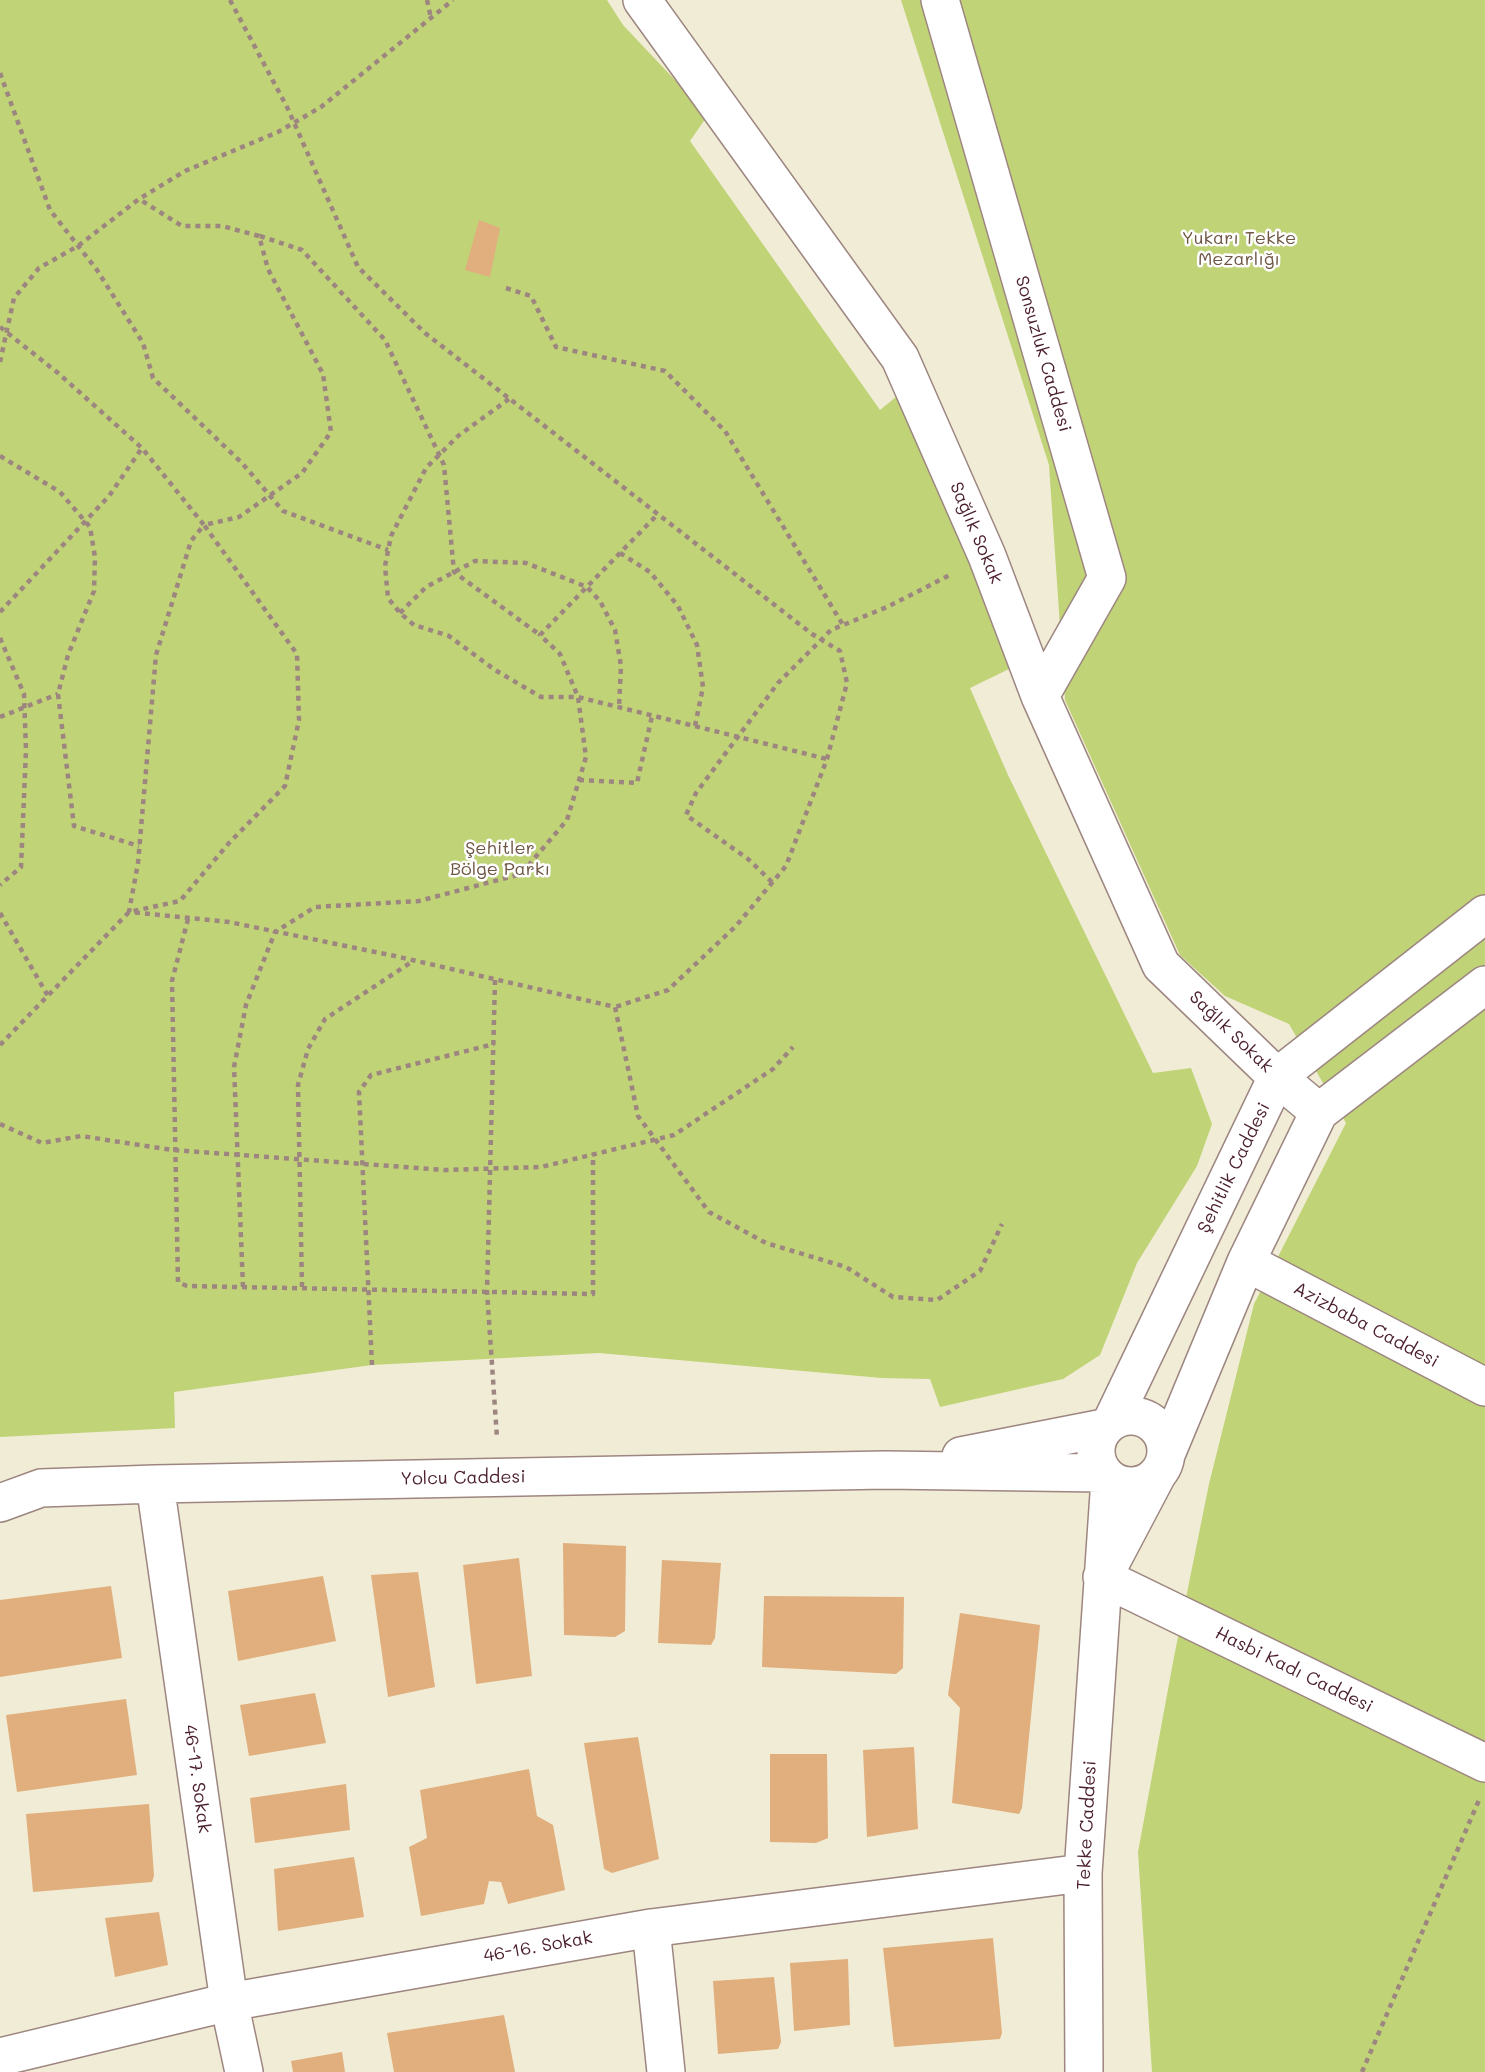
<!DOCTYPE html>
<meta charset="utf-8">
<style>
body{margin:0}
canvas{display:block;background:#f0ecd5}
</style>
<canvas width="1485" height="2072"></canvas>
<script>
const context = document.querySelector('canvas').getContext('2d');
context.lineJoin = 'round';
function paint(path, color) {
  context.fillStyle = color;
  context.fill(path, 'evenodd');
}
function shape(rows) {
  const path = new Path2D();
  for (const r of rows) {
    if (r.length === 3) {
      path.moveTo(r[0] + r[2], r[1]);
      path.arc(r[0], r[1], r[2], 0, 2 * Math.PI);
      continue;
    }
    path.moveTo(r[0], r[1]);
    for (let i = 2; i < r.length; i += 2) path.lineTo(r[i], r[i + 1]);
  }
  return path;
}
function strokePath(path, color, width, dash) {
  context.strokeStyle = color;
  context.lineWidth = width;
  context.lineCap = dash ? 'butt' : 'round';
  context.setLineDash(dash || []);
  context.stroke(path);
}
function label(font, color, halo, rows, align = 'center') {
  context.font = font + ' Mali,sans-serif';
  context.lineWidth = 5;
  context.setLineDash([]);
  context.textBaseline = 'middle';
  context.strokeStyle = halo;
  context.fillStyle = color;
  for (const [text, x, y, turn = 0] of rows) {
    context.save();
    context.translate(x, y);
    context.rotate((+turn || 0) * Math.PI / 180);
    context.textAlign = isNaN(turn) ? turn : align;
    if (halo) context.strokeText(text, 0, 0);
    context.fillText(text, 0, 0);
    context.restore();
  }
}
paint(shape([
 [0,0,607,0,623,25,708,115,690,141,880,410,896,397,943,495,1009,669,970,688,1008,775,1153,1073,1191,1068,1212,1124,1197,1166,1137,1263,1100,1355,1063,1379,940,1407,930,1379,882,1378,599,1353,372,1365,174,1392,175,1428,0,1437],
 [901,0,1485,0,1485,2072,1152,2072,1138,1852,1174,1657,1209,1484,1254,1304,1346,1123,1289,1024,1225,996,1180,955,1065,700,1049,465]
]), '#c0d377');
paint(shape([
 [479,220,500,228,490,277,465,270],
 [563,1543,626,1546,625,1631,615,1637,564,1635],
 [519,1558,532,1676,476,1684,463,1565],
 [662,1560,721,1563,715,1638,711,1645,658,1643],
 [418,1572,435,1687,388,1697,371,1575],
 [323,1576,336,1641,238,1661,228,1591],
 [111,1586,122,1658,0,1677,0,1600],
 [764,1596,904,1597,903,1668,896,1674,762,1667],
 [960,1613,1040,1625,1022,1808,1019,1814,952,1803,960,1708,948,1695],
 [315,1693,326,1743,249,1756,240,1705],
 [126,1699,137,1775,17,1792,6,1715],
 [638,1737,659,1859,612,1873,604,1869,584,1743],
 [914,1747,918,1829,867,1837,863,1750],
 [770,1754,827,1754,828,1838,816,1843,770,1842],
 [529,1769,537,1816,553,1825,565,1890,508,1904,501,1882,489,1881,484,1904,421,1916,409,1847,427,1838,420,1790],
 [346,1784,350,1830,255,1843,250,1798],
 [149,1804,154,1876,152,1882,33,1892,26,1814],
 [354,1857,364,1917,278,1931,274,1869],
 [159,1912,168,1965,115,1977,105,1918],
 [993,1938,1002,2033,1000,2039,894,2047,883,1948],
 [848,1959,850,2025,794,2031,790,1963],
 [774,1977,781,2042,778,2049,718,2054,713,1981],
 [504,2015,515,2072,394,2072,387,2033],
 [342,2052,345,2072,293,2072,291,2061]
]), '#e1af7d');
const street = shape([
 [642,0,900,358,987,556,1040,696,1161,965,1277,1077,1319,1112],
 [940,0,1107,578,1040,696],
 [1246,1262,1485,1387],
 [1131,1451,35],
 [1112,1421,1277,1077,1485,914],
 [1167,1452,1246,1262,1319,1112,1485,985],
 [961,1456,1104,1428],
 [155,1484,229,2002,244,2072],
 [0,1503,41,1488,155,1484,885,1470,1103,1473],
 [1110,1564,1158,1473],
 [1102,1577,1485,1763],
 [651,1928,666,2072],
 [0,2057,229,2002,651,1928,1083,1873],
 [1084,2072,1083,1873,1110,1479]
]);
strokePath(street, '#9d8680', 40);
strokePath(shape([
 [230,0,288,109,358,267,425,333,812,634,840,651,847,683,827,759,786,866,736,926,668,990,615,1007],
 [427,0,431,18],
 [0,73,50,210,97,270,143,343,153,378,242,463,283,511,388,550],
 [260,236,302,250,385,340,444,465,454,572,540,635],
 [506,288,531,296,556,347,665,371,725,431,843,625],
 [0,327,58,373,142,448,204,525,191,541,156,655,138,863,129,912,229,922,395,956,615,1007,638,1116,709,1212,766,1243,846,1267,893,1297,937,1300,980,1271,1002,1224],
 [0,362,14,298,39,268,78,246,139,199,185,171,278,132,321,107,453,0],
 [509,399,458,436,426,468,391,536,385,566,388,598,400,613,414,625,449,636,495,670,541,697,578,697,827,759],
 [0,456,60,492,90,527,95,557,94,591,68,655,58,694,74,826,139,846],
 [620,553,650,572,678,606,697,645,703,687,695,726],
 [0,612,109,496,142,448],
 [400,613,426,587,475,561,526,563,587,587,600,601,615,630,621,666,619,707],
 [0,638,24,694,26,750,21,867,0,885],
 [0,717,58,694],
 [579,780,637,783,652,716],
 [772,882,748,859,686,815,696,793,778,683,831,630,887,607,952,574],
 [0,913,48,996],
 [188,919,172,981,178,1282,187,1286,593,1294,593,1154],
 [495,980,487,1291,497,1438],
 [0,1045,129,912,180,901,229,843,285,786,299,720,297,654,204,525,239,517,302,473,331,432,323,374,268,269,259,236,222,226,182,226,139,199],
 [0,1124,42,1143,81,1136,173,1150,445,1170,541,1167,674,1135,773,1069,793,1047],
 [243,1287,234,1067,246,1005,275,932,315,907,419,901,521,874,567,820,586,757,578,697,560,654,540,635,657,515],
 [302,1287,298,1085,308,1049,325,1019,413,961],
 [372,1365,359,1092,371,1075,494,1044],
 [1362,2072,1479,1800]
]), '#9d8680', 4.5, [5, 5]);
strokePath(street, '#fff', 37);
label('18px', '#6d5542', '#fff', [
 ["Yukarı Tekke",1239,238],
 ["Mezarlığı",1239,259],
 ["Şehitler",500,848],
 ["Bölge Parkı",500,869]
]);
label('18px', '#4a1f2b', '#fff', [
 ["Sonsuzluk Caddesi",1043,354,74],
 ["Sağlık Sokak",976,533,67],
 ["Sağlık Sokak",1231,1032,44],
 ["Şehitlik Caddesi",1234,1168,-64],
 ["Azizbaba Caddesi",1366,1325,28],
 ["Yolcu Caddesi",463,1478,-1],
 ["Hasbi Kadı Caddesi",1294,1670,26],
 ["46-17. Sokak",197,1779,82],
 ["Tekke Caddesi",1087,1825,-87],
 ["46-16. Sokak",538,1947,-10]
]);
</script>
